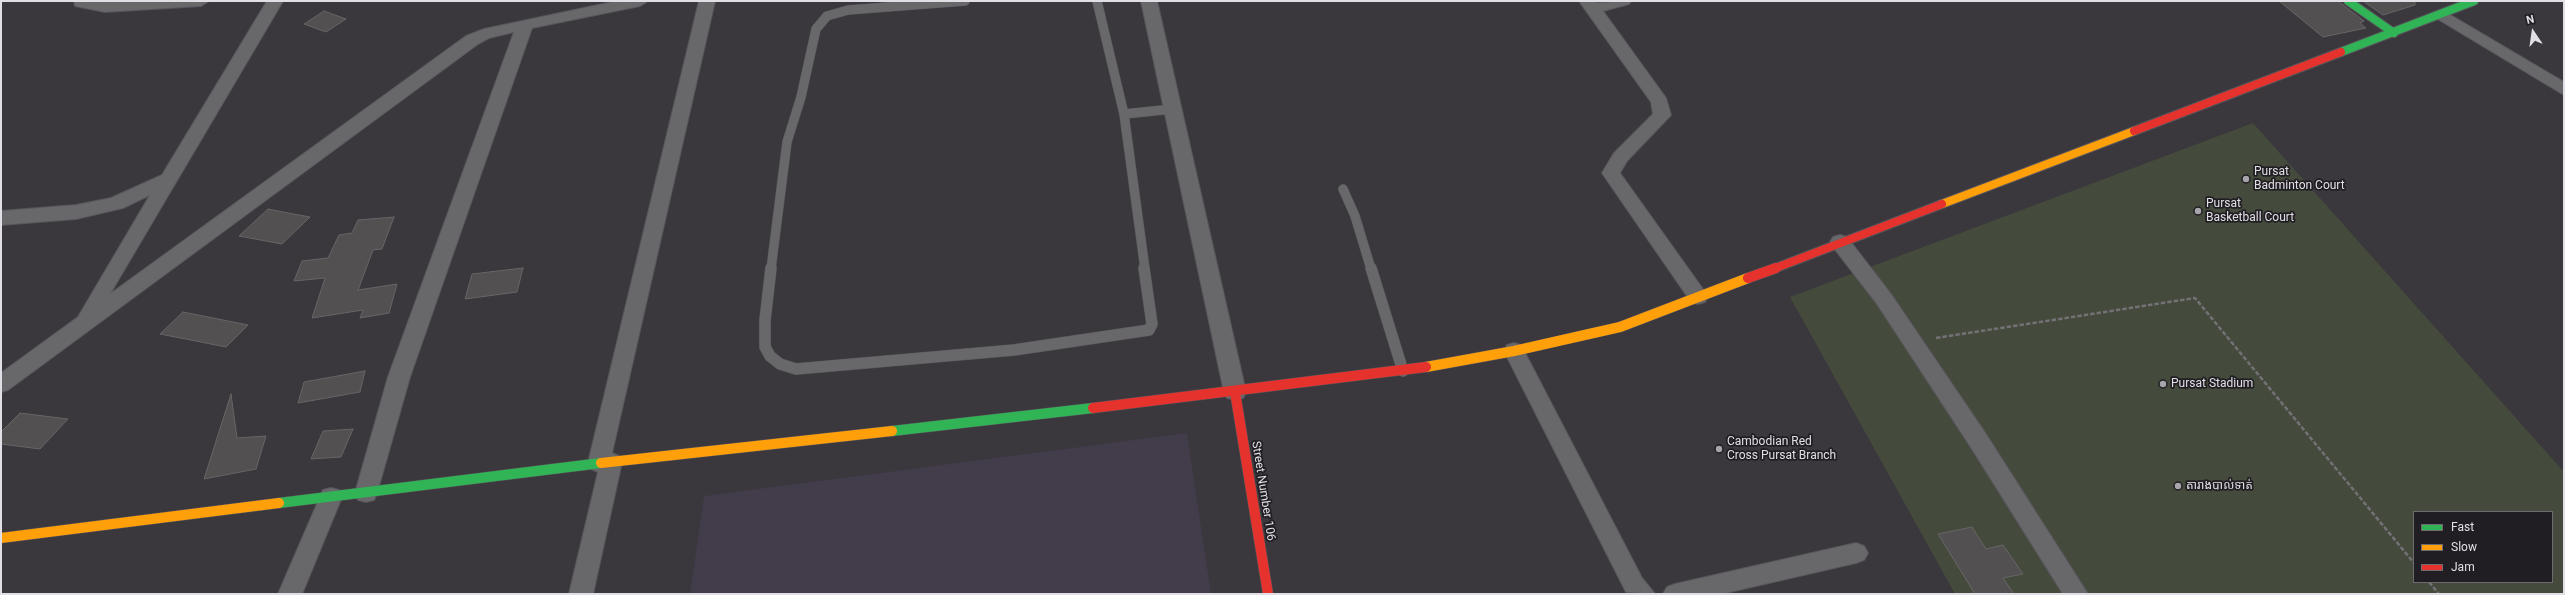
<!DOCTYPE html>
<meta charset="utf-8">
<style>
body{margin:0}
#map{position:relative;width:2565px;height:595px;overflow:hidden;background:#3a373d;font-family:Roboto,sans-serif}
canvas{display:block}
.frame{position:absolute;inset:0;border:2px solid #e1dee5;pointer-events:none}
.legend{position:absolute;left:2413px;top:511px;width:140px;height:72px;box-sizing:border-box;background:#201e22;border:1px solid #6d6b70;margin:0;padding:5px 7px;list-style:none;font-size:12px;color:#e1dee5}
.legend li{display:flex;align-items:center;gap:8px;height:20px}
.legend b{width:20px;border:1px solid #6d6b70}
.north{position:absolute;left:2513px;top:12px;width:40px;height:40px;-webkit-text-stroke:3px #201e22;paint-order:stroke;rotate:347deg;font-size:11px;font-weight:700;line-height:16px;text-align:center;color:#e1dee5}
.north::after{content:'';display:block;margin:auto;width:14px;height:18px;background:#e1dee5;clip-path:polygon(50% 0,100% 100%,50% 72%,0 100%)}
</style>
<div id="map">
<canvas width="2565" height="595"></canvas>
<div class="frame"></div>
<ul class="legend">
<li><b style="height:5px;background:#30b455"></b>Fast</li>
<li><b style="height:5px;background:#ff9f0a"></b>Slow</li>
<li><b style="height:5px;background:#e5322d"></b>Jam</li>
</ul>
<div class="north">N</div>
</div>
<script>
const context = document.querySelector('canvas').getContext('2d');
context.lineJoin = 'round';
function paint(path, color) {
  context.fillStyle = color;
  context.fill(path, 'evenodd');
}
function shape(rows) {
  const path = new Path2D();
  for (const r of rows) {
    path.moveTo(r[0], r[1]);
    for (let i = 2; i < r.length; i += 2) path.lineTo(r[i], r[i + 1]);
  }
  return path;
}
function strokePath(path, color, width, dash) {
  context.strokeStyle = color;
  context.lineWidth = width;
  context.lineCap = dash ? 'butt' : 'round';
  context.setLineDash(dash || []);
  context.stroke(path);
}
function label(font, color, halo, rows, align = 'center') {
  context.font = font + ' Roboto,"Noto Sans Khmer",sans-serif';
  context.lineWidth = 3.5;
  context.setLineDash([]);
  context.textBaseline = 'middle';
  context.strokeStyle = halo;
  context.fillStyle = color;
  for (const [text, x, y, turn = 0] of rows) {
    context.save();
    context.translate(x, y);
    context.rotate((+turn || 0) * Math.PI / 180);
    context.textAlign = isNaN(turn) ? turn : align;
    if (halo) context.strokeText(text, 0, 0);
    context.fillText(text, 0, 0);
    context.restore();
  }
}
paint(shape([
 [1187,433,1211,594,690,594,704,496]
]), '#433c4b');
paint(shape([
 [2253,123,2564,472,2564,594,1955,594,1790,297],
 [2414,512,2552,512,2552,582,2414,582]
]), '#444b3c');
const building = shape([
 [2279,1,2338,1,2364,21,2360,23,2366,28,2323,37,2279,1],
 [2363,1,2415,1,2415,5,2383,15,2363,1],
 [324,11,346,19,326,32,304,24,324,11],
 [268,209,283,212,310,217,282,244,239,236,268,209],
 [394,217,382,249,373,250,358,290,397,284,389,313,360,318,363,310,312,318,325,278,294,281,302,261,328,258,339,235,352,233,358,220,394,217],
 [523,268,517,292,465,299,472,274,523,268],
 [183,312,248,325,226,347,160,334,183,312],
 [365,371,360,392,298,403,304,382,365,371],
 [231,394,237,438,266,436,256,469,204,479,231,394],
 [20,413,68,419,40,449,1,444,1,432,20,413],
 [353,429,341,457,311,459,323,431,353,429],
 [1972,527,1986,549,2003,545,2023,574,2003,578,2014,594,1975,594,1938,534,1972,527]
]);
paint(building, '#525051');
strokePath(building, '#686566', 1);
const laneFar1 = shape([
 [1097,1,1124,114,1145,269],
 [1124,114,1173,109],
 [1343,189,1355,216,1371,269],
 [771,269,787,142,801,97,816,29,827,16,848,10,965,1]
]);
const lane = shape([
 [771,268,765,320,765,347,770,356,780,364,796,369,1014,350,1149,330,1152,324,1144,268],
 [1371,268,1403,371]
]);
const street = shape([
 [74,1,105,2,209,1,201,6,105,12,75,6,74,1],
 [267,1,283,1,110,294,466,36,484,29,617,1,648,1,640,6,532,28,410,377,377,493,374,500,366,502,358,500,355,493,388,377,514,32,489,38,478,44,8,390,1,392,1,373,78,317,150,195,123,208,76,219,1,225,1,211,76,205,111,198,162,175,267,1],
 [699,1,715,1,612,453,619,456,622,462,593,594,569,594,598,472,591,469,588,463,699,1],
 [1141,1,1157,1,1246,392,1243,398,1235,400,1227,398,1224,392,1141,1],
 [1579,1,1595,1,1597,3,1631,1,1629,4,1603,11,1666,98,1671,115,1627,161,1620,173,1705,292,1708,297,1705,302,1698,304,1691,302,1602,173,1614,153,1653,114,1651,102,1579,1],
 [2442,10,2564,82,2564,95,2436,18,2434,15,2442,10],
 [1840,235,1847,237,1891,294,1986,434,2088,594,2063,594,1970,446,1877,304,1833,247,1830,242,1833,237,1840,235],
 [1514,343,1521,345,1642,578,1655,594,1626,592,1504,351,1507,345,1514,343],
 [331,488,339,490,342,497,302,594,278,594,320,497,323,490,331,488],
 [1856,543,1864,546,1868,553,1864,560,1856,563,1721,594,1663,594,1667,587,1675,584,1856,543]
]);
const fastFar1 = shape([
 [2348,1,2394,33],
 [2341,52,2474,1]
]);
const fast = shape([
 [892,431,1093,408],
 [279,503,601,463]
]);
const slowFar1 = shape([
 [1942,204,2134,131]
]);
const slow = shape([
 [1426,367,1514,351,1620,327,1748,278],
 [601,463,892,431],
 [1,538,279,503]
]);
const jamFar1 = shape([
 [2134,131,2341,52],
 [1773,269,1942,204]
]);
const jam = shape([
 [1748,278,1776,268],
 [1235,392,1268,594],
 [1093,408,1426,367]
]);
strokePath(laneFar1, '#57555b', 10);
strokePath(lane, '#57555b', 12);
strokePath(street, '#57555b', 2);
strokePath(fastFar1, '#57555b', 10);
strokePath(fast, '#57555b', 11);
strokePath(slowFar1, '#57555b', 10);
strokePath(slow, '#57555b', 11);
strokePath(jamFar1, '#57555b', 10);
strokePath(jam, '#57555b', 11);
strokePath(shape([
 [1936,338,2195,298,2414,563],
 [2429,582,2439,594]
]), '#737175', 2.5, [4.5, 2]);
strokePath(laneFar1, '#68676a', 9);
strokePath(lane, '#68676a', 11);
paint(street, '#68676a');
strokePath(fastFar1, '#30b455', 8);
strokePath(fast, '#30b455', 10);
strokePath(slowFar1, '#ff9f0a', 8);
strokePath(slow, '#ff9f0a', 10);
strokePath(jamFar1, '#e5322d', 8);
strokePath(jam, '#e5322d', 10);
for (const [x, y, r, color] of [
 [2246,179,4,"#a7a4aa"],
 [2198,211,4,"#a7a4aa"],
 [2163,384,4,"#a7a4aa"],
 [1719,449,4,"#a7a4aa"],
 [2178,486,4,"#a7a4aa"]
]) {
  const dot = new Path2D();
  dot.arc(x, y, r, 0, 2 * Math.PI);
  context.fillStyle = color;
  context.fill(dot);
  strokePath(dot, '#201e22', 1.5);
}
label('12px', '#e1dee5', '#201e22', [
 ["Pursat",2254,172],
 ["Badminton Court",2254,186],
 ["Pursat",2206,204],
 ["Basketball Court",2206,218],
 ["Pursat Stadium",2171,384],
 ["Cambodian Red",1727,442],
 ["Cross Pursat Branch",1727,456],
 ["តារាងបាល់ទាត់",2186,486]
], 'left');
label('12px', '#e1dee5', '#201e22', [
 ["Street Number 106",1263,491,81]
]);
</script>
